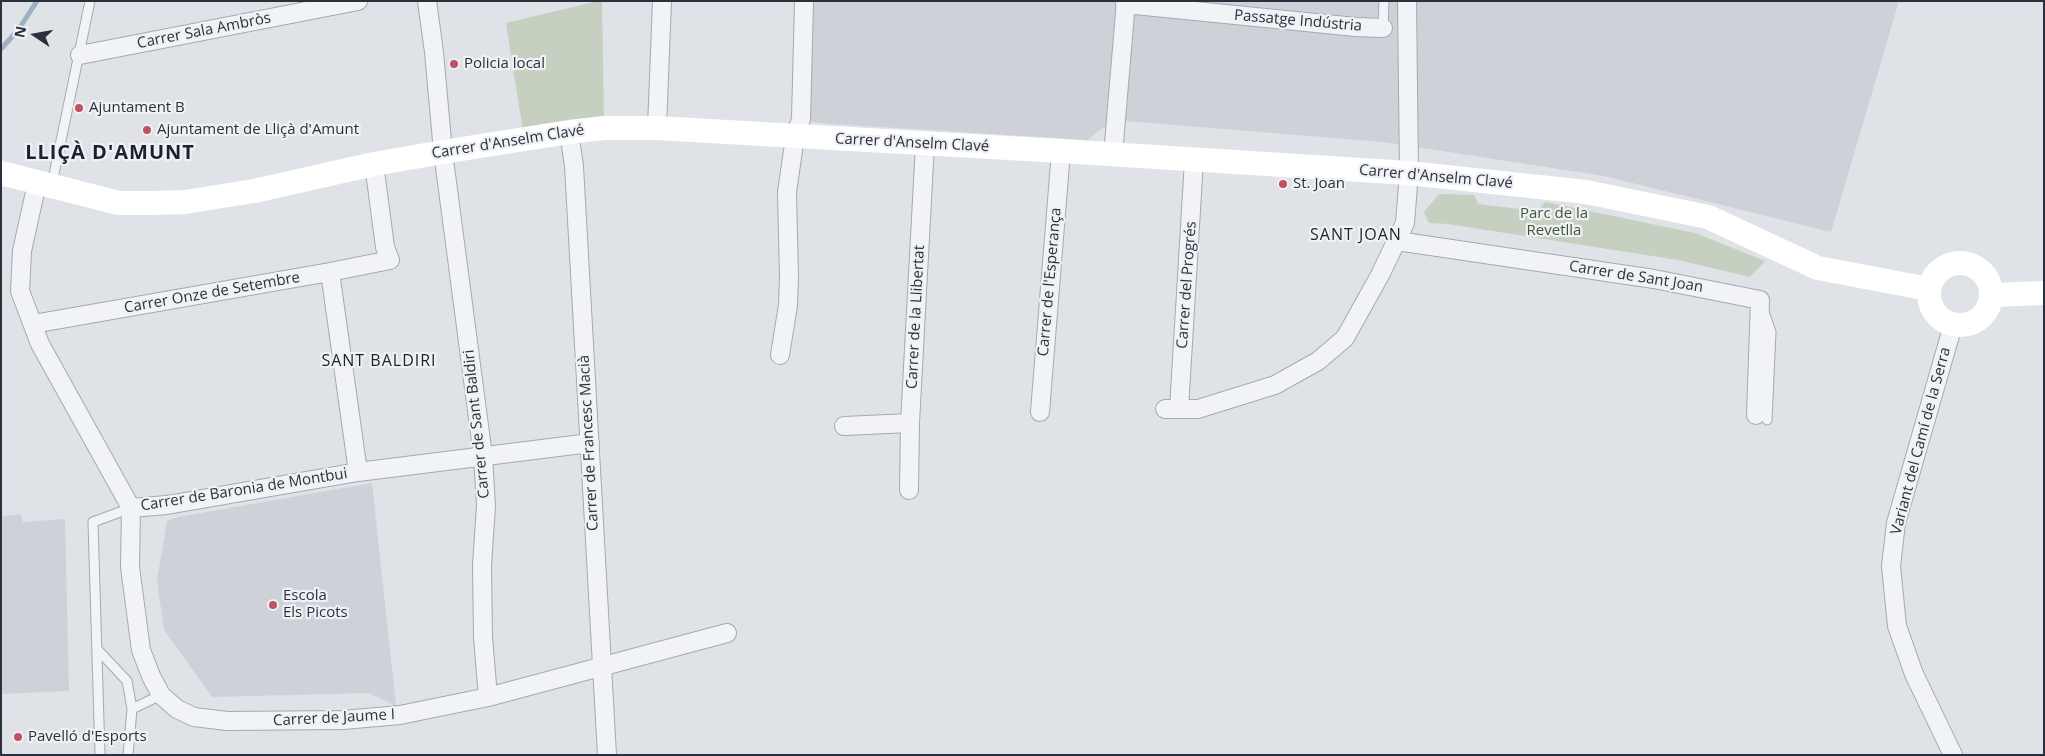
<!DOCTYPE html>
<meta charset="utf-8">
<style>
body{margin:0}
#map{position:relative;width:2045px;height:756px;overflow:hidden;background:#dfe2e7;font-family:"Open Sans",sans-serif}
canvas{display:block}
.frame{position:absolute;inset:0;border:2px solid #2a313c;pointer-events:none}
.north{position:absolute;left:10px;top:10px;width:50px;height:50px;-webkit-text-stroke:4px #eff1f5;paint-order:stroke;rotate:282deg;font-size:14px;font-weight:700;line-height:20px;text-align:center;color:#2a313c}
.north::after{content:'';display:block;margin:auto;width:18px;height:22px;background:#2a313c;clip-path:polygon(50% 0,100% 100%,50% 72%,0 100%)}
</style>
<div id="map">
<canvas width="2045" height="756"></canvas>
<div class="frame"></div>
<div class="north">N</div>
</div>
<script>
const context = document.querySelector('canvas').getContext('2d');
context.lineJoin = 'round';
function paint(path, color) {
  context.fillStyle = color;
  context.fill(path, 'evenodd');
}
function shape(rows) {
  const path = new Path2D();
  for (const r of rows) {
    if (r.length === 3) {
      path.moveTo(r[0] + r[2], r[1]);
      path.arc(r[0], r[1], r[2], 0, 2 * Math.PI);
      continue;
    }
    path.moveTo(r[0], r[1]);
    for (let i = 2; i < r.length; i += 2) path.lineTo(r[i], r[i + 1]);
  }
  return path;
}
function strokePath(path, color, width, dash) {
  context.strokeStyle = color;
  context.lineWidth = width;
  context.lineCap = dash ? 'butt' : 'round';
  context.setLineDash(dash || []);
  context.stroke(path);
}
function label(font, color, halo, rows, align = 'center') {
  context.font = font + ' "Open Sans",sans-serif';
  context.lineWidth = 4.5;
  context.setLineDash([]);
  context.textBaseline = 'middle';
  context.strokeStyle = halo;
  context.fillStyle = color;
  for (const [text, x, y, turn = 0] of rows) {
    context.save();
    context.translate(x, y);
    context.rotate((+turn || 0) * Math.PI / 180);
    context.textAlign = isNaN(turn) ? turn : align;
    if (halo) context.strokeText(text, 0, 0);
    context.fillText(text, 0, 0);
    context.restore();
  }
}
paint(shape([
 [804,1,1899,1,1831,232,1604,176,1384,142,1125,121,1102,128,1088,140,818,123,801,119],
 [372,483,396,706,369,693,212,697,164,630,157,580,167,521,178,517],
 [21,514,23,522,65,519,69,691,1,694,1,517]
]), '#ced1d8');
paint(shape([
 [598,1,602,1,604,122,523,131,506,23],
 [1439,194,1474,195,1478,204,1537,211,1545,202,1695,233,1765,261,1750,277,1678,260,1448,224,1429,223,1424,212]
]), '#c5d0c1');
strokePath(shape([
 [1,49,19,29,37,1]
]), '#9eb0c3', 5);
const lane = shape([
 [1383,28,1384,1],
 [52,184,90,1],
 [1764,312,1771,332,1767,420],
 [97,649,127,681,132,709],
 [100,755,93,522,131,508],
 [128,755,132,709,161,695]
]);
const street = shape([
 [427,1,434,52,443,152,483,456,486,506,482,565,483,637,488,697],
 [1125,4,1356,27,1383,28],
 [80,55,358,1],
 [657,128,662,1],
 [569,132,574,166,607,755],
 [1113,155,1126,1],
 [37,183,22,251,20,291,40,344,131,508,130,567,141,650,151,676,161,695,177,709,194,717,227,721,343,720,400,715,488,697,727,633],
 [1397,241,1654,279,1760,300,1756,415],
 [330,272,358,472],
 [33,324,330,272,390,260,385,247,374,164],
 [780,355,788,305,789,277,787,192,795,137,801,119,804,1],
 [1165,409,1198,409,1275,385,1318,361,1345,338,1380,275,1405,223,1409,173,1407,1],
 [1179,409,1194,160],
 [1040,412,1061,151],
 [844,426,910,423],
 [909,490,910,423,925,144],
 [131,508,167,505,358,472,590,443],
 [1953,755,1914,674,1897,626,1891,566,1896,523,1953,325]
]);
strokePath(lane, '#a5a9b0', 11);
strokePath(street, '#a5a9b0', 20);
strokePath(lane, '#f2f3f6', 9);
strokePath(street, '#f2f3f6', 18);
strokePath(shape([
 [1,173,119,203,151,203,185,202,254,191,374,164,443,152,569,132,604,128,657,128,1061,151,1409,173,1586,192,1708,217,1818,268,1929,289],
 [1960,294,31],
 [1992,295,2044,293]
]), '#fff', 24);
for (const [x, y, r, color] of [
 [454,64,5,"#be5262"],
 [79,108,5,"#be5262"],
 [147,130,5,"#be5262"],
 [1283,184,5,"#be5262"],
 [273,605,5,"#be5262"],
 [18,737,5,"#be5262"]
]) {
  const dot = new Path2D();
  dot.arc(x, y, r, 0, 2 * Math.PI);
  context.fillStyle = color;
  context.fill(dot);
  strokePath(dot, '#eff1f5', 2);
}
label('15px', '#2a313c', '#eff1f5', [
 ["Passatge Indústria",1298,21,5],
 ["Carrer Sala Ambròs",204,31,-11],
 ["Carrer d'Anselm Clavé",508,142,-9],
 ["Carrer d'Anselm Clavé",912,143,3],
 ["Carrer d'Anselm Clavé",1436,177,5],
 ["Carrer de Sant Joan",1636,277,9],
 ["Carrer de l'Esperança",1050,282,-85],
 ["Carrer del Progrés",1187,285,-86],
 ["Carrer Onze de Setembre",212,293,-10],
 ["Carrer de la Llibertat",916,317,-87],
 ["Carrer de Sant Baldiri",477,424,-96],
 ["Variant del Camí de la Serra",1921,441,-75],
 ["Carrer de Francesc Macià",589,443,-93],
 ["Carrer de Baronia de Montbui",244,490,-9],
 ["Carrer de Jaume I",334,718,-3]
]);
label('15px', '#2a313c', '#eff1f5', [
 ["Policia local",464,64],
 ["Ajuntament B",89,108],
 ["Ajuntament de Lliçà d'Amunt",157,130],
 ["St. Joan",1293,184],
 ["Escola",283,596],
 ["Els Picots",283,613],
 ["Pavelló d'Esports",28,737]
], 'left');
label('15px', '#3f5639', '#eff1f5', [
 ["Parc de la",1554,214],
 ["Revetlla",1554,231]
]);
context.letterSpacing = '1px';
label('16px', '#1c222d', '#eff1f5', [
 ["SANT JOAN",1356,235],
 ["SANT BALDIRI",379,361]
]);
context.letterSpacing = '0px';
context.letterSpacing = '1px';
label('bold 20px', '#1c222d', '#eff1f5', [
 ["LLIÇÀ D'AMUNT",110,153]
]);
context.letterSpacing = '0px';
</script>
